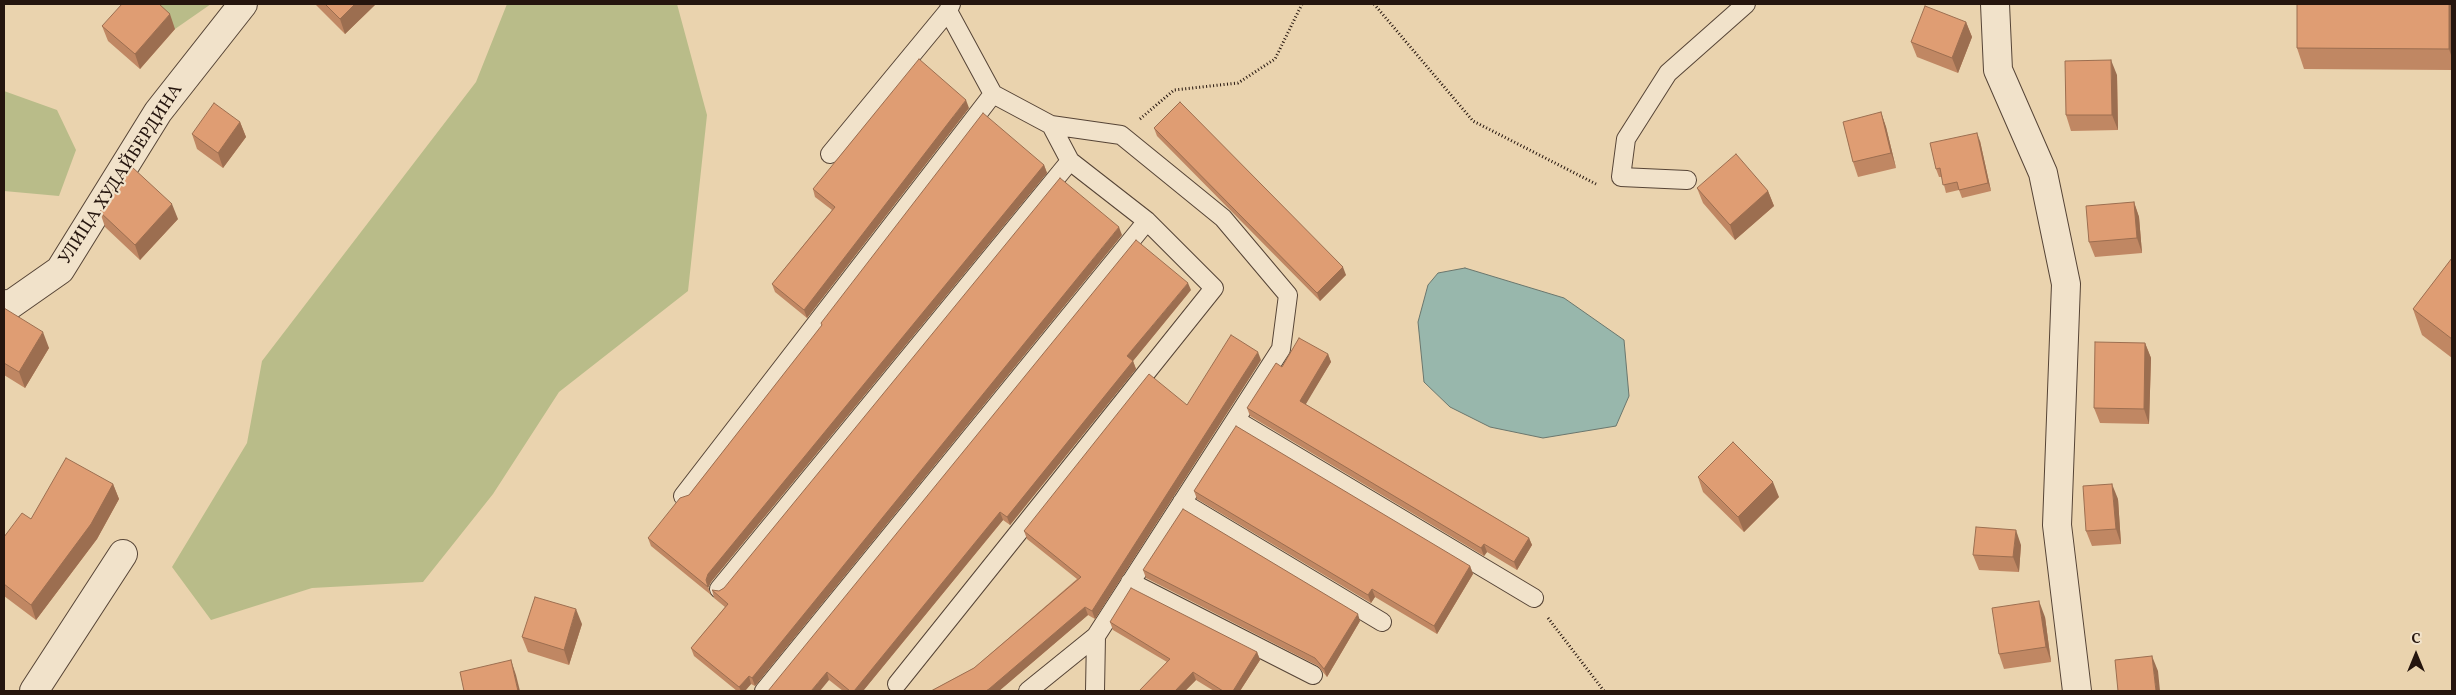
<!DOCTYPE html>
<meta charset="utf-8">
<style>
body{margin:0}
#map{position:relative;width:2456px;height:695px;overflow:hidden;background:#ead3ae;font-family:Vollkorn,serif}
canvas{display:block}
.frame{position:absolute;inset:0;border:5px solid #25150e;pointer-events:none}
.north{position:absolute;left:2391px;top:630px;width:50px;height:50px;-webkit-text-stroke:4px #f1e2ca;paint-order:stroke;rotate:0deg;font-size:14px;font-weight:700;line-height:20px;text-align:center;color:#25150e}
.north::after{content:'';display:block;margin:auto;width:18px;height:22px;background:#25150e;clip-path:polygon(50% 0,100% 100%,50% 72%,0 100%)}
</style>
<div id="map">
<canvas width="2456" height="695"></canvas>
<div class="frame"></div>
<div class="north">С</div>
</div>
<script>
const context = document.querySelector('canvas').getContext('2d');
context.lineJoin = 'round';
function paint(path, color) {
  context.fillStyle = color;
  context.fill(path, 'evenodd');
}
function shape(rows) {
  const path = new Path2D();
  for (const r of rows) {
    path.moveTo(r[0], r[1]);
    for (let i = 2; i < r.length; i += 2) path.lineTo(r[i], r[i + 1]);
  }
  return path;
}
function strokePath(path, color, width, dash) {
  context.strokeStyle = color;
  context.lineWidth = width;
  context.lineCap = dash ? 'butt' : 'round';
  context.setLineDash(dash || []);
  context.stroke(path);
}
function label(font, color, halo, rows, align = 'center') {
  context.font = font + ' Vollkorn,serif';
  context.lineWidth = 4.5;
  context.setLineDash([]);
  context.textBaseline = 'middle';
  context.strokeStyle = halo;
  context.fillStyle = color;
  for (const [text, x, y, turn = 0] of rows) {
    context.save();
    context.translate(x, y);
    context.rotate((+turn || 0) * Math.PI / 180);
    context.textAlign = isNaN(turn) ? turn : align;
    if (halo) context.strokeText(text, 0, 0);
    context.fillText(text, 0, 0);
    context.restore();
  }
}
paint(shape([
 [131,4,211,4,175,29,151,32],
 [507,4,677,4,707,115,688,291,559,392,493,494,423,582,312,588,211,620,172,567,247,443,262,361,476,82],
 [4,91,57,110,76,150,59,196,4,191]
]), '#b9bc89');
const water = shape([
 [1465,268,1564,298,1624,340,1629,396,1616,426,1543,438,1490,427,1450,407,1424,382,1418,322,1428,285,1438,273,1465,268]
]);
paint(water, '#98b7ac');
strokePath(water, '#6a766d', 1);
const service = shape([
 [948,11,993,94,1051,125,1121,135,1223,218,1288,295,1281,349,1096,636,1028,691],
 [830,154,948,11,951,4],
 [1687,180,1621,177,1626,139,1668,73,1746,4],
 [1236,420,1534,598],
 [683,496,993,94],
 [1182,502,1382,622],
 [1130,582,1313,675],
 [719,589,1070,161,1051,125],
 [897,684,1214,288,1147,221,1070,161],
 [764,691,1147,221],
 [1095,691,1096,636]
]);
const minor = shape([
 [1995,4,1998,70,2043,173,2066,284,2057,525,2077,691],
 [4,304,10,305,60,270,158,112,243,4],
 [34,691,123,554]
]);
strokePath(service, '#564436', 20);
strokePath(minor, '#564436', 30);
strokePath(shape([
 [1374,4,1473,121,1596,184],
 [1140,119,1174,90,1238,83,1275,59,1302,4],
 [1548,618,1604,691]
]), '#25150e', 3, [1, 2.5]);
strokePath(service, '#f1e2ca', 18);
strokePath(minor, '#f1e2ca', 28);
paint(shape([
 [315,4,376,4,345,34],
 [2452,4,2452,70,2304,69,2297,48],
 [1966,22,1972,37,1958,73,1917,57,1911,42],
 [102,26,175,29,140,69,108,41],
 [2117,75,2118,130,2071,131,2066,115],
 [969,108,807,318,775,292,772,284,832,210,815,197,813,189],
 [1881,112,1886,127,1896,168,1858,177,1853,162],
 [240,122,246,137,223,168,197,149,192,134],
 [1154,128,1346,275,1320,301,1157,136],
 [1980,141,1991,191,1962,198,1959,190,1946,193,1942,177,1939,177,1936,169],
 [1044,165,1047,173,711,582,708,588,711,595,651,546,648,538,689,495,822,326,821,323],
 [1697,188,1768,191,1774,206,1735,240,1703,203],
 [2134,202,2139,217,2142,253,2095,257,2089,242],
 [100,212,178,219,140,260,105,227],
 [1122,235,755,686,751,684,745,691,737,691,694,656,691,648,725,607,714,598,712,590,719,591,724,588],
 [2452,258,2452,358,2422,335,2413,309],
 [1191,290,1133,361,1136,369,1010,525,1003,520,863,691,843,691,829,680,768,691],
 [4,308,49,348,25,388,4,375],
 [2145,343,2151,358,2149,424,2100,423,2094,408],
 [1328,354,1331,362,1305,404,1529,538,1532,545,1517,570,1487,552,1484,556,1250,416,1247,408,1282,367],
 [1261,360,1095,619,1088,615,999,691,931,691,974,668,1077,579,1027,539,1024,531,1187,405],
 [1698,477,1779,497,1744,532,1703,492],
 [113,484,119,499,97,539,36,620,4,596,4,537,31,519],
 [1194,491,1470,566,1473,574,1437,634,1375,597,1371,603,1197,499],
 [2118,499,2121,544,2092,546,2086,531],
 [2021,545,2019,572,1979,570,1973,555],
 [1143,570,1360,621,1327,677,1318,666,1146,578],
 [2045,617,2051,662,2004,669,1999,654],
 [1110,622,1257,652,1260,660,1240,691,1214,691,1196,680,1185,691,1139,691,1167,662,1113,630],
 [582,624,569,665,528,652,522,637]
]), '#c08763');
paint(shape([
 [355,4,376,4,345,34,340,19],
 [2449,4,2452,4,2452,58,2449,49],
 [170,14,175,29,140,69,135,54],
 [1966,22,1972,37,1958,73,1952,58],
 [2111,60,2117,75,2118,130,2112,115],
 [966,100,969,108,807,318,804,310],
 [1881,112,1886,127,1896,168,1891,153],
 [240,122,246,137,223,168,218,153],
 [1977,133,1980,141,1991,191,1988,183],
 [1044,165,1047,173,711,582,708,588,711,595,706,580,708,574],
 [1768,191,1774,206,1735,240,1730,225],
 [2134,202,2139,217,2142,253,2137,238],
 [172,204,178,219,140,260,135,245],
 [1119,227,1122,235,755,686,752,678],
 [1343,267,1346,275,1320,301,1317,293],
 [1188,283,1191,290,1133,361,1136,369,1010,525,1007,517,1127,356],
 [43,332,49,348,25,388,19,372],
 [2145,343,2151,358,2149,424,2144,409],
 [1258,352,1261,360,1095,619,1092,611],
 [1328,354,1331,362,1303,409,1300,401],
 [1773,482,1779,497,1744,532,1738,517],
 [113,484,119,499,97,539,36,620,31,605],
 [2112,484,2118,499,2121,544,2116,529],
 [1000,512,1003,520,863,691,854,691],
 [2016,530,2021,545,2019,572,2013,557],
 [1529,538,1532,545,1517,570,1514,562],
 [1484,544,1487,552,1484,556,1481,548],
 [1470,566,1473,574,1437,634,1434,626],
 [1372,589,1375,597,1371,603,1368,595],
 [2039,601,2045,617,2051,662,2046,647],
 [1085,607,1088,615,999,691,990,691,989,689],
 [576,609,582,624,569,665,564,650],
 [1358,614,1360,621,1327,677,1324,669],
 [1257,652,1260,660,1240,691,1233,691],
 [2152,656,2158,671,2160,691,2156,691],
 [511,660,516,675,520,691,518,691],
 [827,672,829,680,820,691,811,691],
 [1193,672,1196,680,1185,691,1175,691],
 [749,676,751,684,745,691,741,691,739,687]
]), '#9c6e50');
const building = shape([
 [122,4,159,4,170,14,135,54,102,26,122,4],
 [325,4,355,4,340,19,325,4],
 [2297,4,2449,4,2449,49,2297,48,2297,4],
 [1925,6,1966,22,1952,58,1911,42,1925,6],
 [919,59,966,100,804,310,772,284,835,207,813,189,919,59],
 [2111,60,2112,115,2066,115,2065,61,2111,60],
 [1180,102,1343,267,1317,293,1154,128,1180,102],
 [214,103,240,122,218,153,192,134,214,103],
 [1881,112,1891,153,1853,162,1843,122,1881,112],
 [983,113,1044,165,708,574,706,580,708,587,648,538,680,498,689,495,822,325,821,323,983,113],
 [1977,133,1988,183,1959,190,1957,182,1943,185,1940,168,1936,169,1930,143,1977,133],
 [1736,154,1768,191,1730,225,1697,188,1736,154],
 [132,167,172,204,135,245,100,212,117,183,132,167],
 [1060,178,1119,227,752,678,749,676,739,687,691,648,728,604,712,590,719,591,724,588,1060,178],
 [2134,202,2137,238,2089,242,2086,206,2134,202],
 [1136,240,1188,283,1127,356,1133,361,1007,517,1000,512,854,691,850,691,827,672,811,691,768,691,1136,240],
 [2452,258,2452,339,2413,309,2452,258],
 [4,308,43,332,19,372,4,363,4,308],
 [1231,335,1258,352,1092,611,1085,607,989,689,986,691,931,691,974,668,1081,577,1024,531,1149,374,1187,405,1231,335],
 [1299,338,1328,354,1300,401,1529,538,1514,562,1484,544,1481,548,1247,408,1276,363,1282,367,1299,338],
 [2095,342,2145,343,2144,409,2094,408,2095,342],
 [1236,426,1470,566,1434,626,1372,589,1368,595,1194,491,1236,426],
 [1733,442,1773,482,1738,517,1698,477,1733,442],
 [66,458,113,484,91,524,31,605,4,584,4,537,22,513,31,519,66,458],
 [2112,484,2116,529,2086,531,2083,486,2112,484],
 [1183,509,1358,614,1324,669,1315,658,1143,570,1183,509],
 [1976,527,2016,530,2013,557,1973,555,1976,527],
 [1131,588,1257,652,1233,691,1223,691,1193,672,1175,691,1139,691,1170,659,1110,622,1131,588],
 [535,597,576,609,564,650,522,637,535,597],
 [2039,601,2046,647,1999,654,1992,608,2039,601],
 [2152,656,2156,691,2118,691,2115,660,2152,656],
 [511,660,518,691,464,691,460,672,511,660]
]);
paint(building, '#df9d73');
strokePath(building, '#9c6e50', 1);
label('18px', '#25150e', '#f1e2ca', [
 ["УЛИЦА ХУДАЙБЕРДИНА",122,175,-57]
]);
</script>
